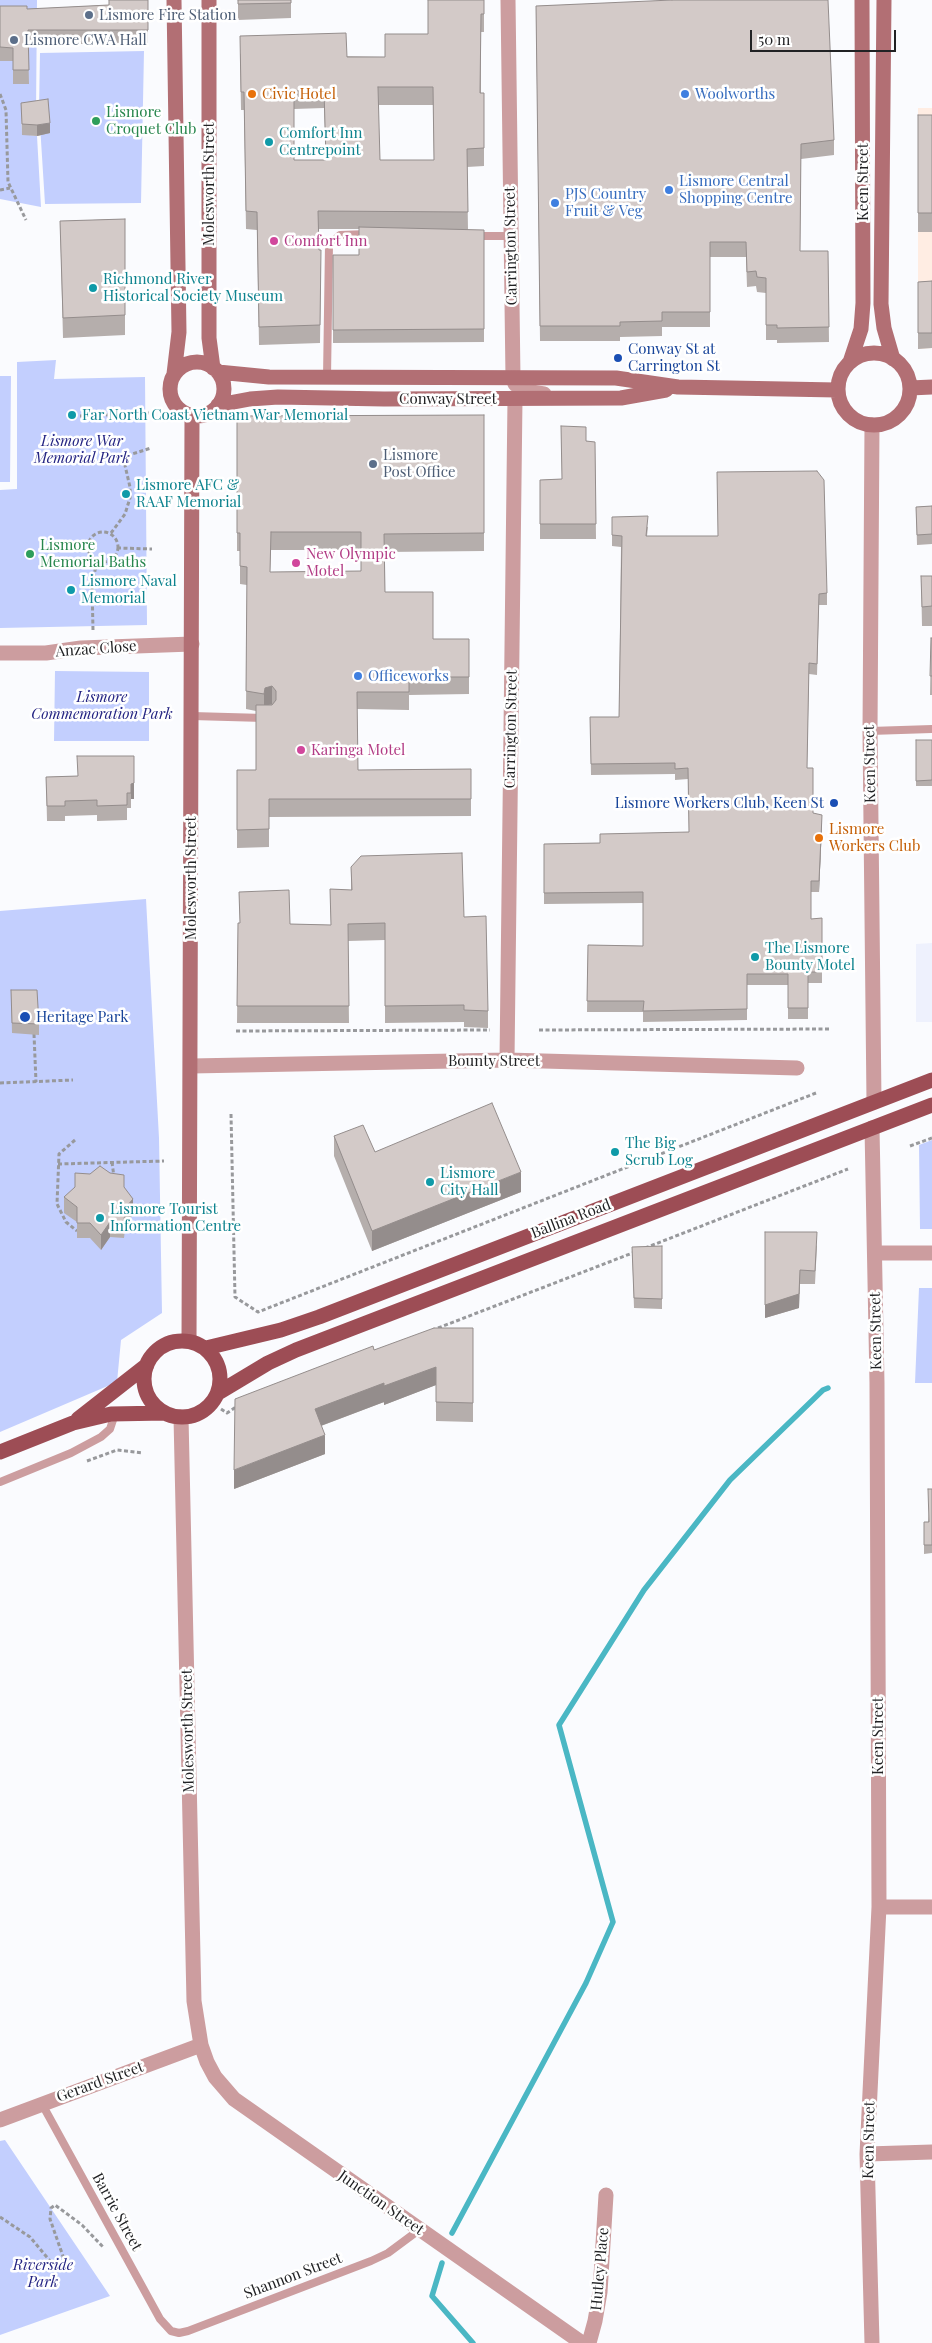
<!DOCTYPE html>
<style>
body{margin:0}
#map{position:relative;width:932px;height:2343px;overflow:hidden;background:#fafbfe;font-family:"Playfair Display",serif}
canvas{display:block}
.scale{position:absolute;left:750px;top:30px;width:146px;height:22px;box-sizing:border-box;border:2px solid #212224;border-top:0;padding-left:6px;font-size:15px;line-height:18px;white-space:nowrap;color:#212224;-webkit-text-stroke:4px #fff;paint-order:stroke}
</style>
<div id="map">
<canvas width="932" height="2343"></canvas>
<div class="scale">50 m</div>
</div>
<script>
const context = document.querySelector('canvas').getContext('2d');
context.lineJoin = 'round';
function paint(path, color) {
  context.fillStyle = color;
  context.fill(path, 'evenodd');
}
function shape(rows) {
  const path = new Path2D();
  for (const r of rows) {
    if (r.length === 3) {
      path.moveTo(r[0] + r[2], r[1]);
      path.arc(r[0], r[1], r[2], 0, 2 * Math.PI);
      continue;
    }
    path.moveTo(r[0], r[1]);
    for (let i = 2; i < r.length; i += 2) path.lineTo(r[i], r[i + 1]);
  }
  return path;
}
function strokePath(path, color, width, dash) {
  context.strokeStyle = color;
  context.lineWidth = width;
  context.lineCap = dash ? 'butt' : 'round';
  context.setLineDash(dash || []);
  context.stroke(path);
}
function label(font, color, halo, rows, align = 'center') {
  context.font = font + ' "Playfair Display",serif';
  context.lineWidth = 5;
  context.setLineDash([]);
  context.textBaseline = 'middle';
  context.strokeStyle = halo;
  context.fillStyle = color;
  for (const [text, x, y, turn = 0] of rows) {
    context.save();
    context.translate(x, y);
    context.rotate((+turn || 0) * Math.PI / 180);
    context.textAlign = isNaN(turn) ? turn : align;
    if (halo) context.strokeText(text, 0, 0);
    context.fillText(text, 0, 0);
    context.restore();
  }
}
paint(shape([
 [932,943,932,1022,916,1022,916,944]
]), '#eef1fd');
paint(shape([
 [918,108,932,108,932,348,918,349]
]), '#ffede3');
paint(shape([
 [0,0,37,0,36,111,21,112,22,134,37,136,41,207,0,199],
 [144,51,141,203,45,204,39,109,40,53],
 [56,360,54,379,145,377,147,625,0,628,0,490,17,489,17,362],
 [0,376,11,376,10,482,0,482],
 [55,671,149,672,149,741,54,741],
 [146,899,159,1138,162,1313,121,1340,117,1382,0,1432,0,911],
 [932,1140,932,1229,920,1229,919,1145],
 [919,1288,932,1288,932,1383,915,1383],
 [5,2140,110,2296,0,2335,0,2141]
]), '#c3cffe');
strokePath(shape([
 [452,2233,586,1983,613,1922,559,1725,644,1590,730,1480,823,1390,828,1388],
 [442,2263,432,2296,473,2343]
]), '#4ab7c4', 5.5);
strokePath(shape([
 [0,94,6,110,8,182,26,220],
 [0,190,10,188],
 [80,416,150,413],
 [103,547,15],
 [111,533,125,514,130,498,130,487,124,461,126,456,151,448],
 [117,548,152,549],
 [60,549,89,546],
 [93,630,92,585,97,561],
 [539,1030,829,1029],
 [236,1031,490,1030],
 [34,1034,36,1082],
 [0,1083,73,1080],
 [231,1114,235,1297,258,1312,816,1093],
 [75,1140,59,1154,57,1204,66,1222,77,1231],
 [910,1146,932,1138],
 [112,1162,114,1177],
 [58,1164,164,1161],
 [645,1248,848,1169],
 [438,1328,635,1252],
 [221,1409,227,1413,236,1407],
 [87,1461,117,1450,143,1453],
 [0,2217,30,2237,56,2268,61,2267,64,2259,50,2219,51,2208,55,2205,82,2225,104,2248]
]), '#98999c', 3, [4, 2.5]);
strokePath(shape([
 [474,236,511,236],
 [327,377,329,245,340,235,368,234],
 [192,716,264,718],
 [870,731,932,729],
 [0,1482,71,1453,101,1437,110,1429,113,1420,111,1414],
 [42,2104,160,2319,171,2331,179,2333,188,2331,371,2261,388,2253,419,2230]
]), '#cc9d9f', 8);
strokePath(shape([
 [508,0,513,378,515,384,525,391,544,394],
 [872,425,870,731,874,1102],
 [0,653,46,653,81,648,192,644],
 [507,1060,515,399],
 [191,1066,507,1060,797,1068],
 [875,1253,932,1253],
 [181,1417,194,2001,201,2045,207,2062,215,2077,234,2099,582,2343],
 [879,1907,932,1907],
 [0,2120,201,2045],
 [867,2154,932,2152],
 [589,2343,595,2321,600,2292,606,2195],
 [872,2343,867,2154,879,1907,877,1383,872,1128]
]), '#cc9d9f', 15);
strokePath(shape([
 [174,0,179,332,174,374],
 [209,0,209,338,213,368],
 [884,0,881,304,884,328,893,359],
 [874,389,36],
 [850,362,861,329,863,303,862,0],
 [197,389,27],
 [218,372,269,377,616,378,678,387,837,390],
 [910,388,932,387],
 [218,405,250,399,278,397,384,399,621,398,666,390],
 [189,1341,192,416]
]), '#b26f74', 15);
strokePath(shape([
 [182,1379,38],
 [206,1348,281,1330,319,1317,932,1080],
 [218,1393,268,1363,296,1350,932,1105],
 [78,1419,147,1365],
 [0,1452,73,1423,111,1414,165,1413]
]), '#9d4d55', 15);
paint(shape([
 [148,0,148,44,28,44,29,84,13,84,13,61,0,61,0,6,27,9,109,5],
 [238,0,291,0,291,18,238,20],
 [484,0,484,32,481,32,481,93,484,93,484,166,467,167,468,230,484,230,484,342,333,343,333,255,359,255,359,229,318,229,319,250,321,268,320,343,259,345,257,230,246,229,244,110,241,110,240,54,385,57,428,34],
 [378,105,433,105,434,160,380,160],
 [324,108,326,160,294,160,294,109],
 [672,1,834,140,834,155,801,159,800,251,828,251,829,342,777,343,777,340,766,340,766,293,757,292,756,286,747,287,746,257,710,257,710,327,662,327,662,336,620,337,620,341,540,341,536,6],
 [21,103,50,133,37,136,22,135],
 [918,115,932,115,932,232,918,232],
 [125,219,125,335,63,338,60,221],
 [932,281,932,348,918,349,918,282],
 [484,415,484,551,385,552,385,592,433,639,469,639,469,694,409,695,409,710,357,709,358,770,471,769,471,816,269,817,269,847,237,848,237,770,256,770,256,711,246,709,247,585,240,584,240,551,237,551,237,416],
 [271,550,361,550,361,571,270,572],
 [561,426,586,441,595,442,596,539,540,539,540,480,562,479],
 [932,506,932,544,917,545,916,507],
 [612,517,648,527,647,536,827,593,827,605,819,605,817,675,809,674,807,768,813,813,822,826,819,892,811,892,811,919,822,918,822,983,808,983,808,1019,788,1019,788,985,747,985,747,1020,643,1022,643,1012,587,1012,588,945,643,946,643,903,544,904,544,844,600,843,689,832,688,779,675,780,675,774,591,775,590,717,619,717,621,547,612,546],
 [921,576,932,576,932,626,922,626],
 [931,638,932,638,932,695,930,695],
 [916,740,932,740,932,786,916,786],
 [134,756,134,799,131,799,131,808,127,808,127,820,97,821,97,815,65,816,65,821,47,821,46,777,78,776],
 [351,867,464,917,488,1011,488,1028,464,1027,464,1022,385,1023,385,940,348,941,349,1023,237,1023,238,923,240,923,239,892,290,924,331,925,330,889,351,890],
 [11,990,39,1024,39,1035,12,1033],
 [334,1136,375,1152,521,1192,372,1251,334,1156],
 [124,1187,133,1215,125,1223,124,1238,110,1237,101,1250,90,1238,77,1238,77,1222,64,1213,64,1197],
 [817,1245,815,1284,800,1284,799,1308,765,1318],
 [662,1246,662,1309,634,1308,632,1247],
 [473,1328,473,1422,436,1421,436,1385,384,1405,384,1402,321,1426,325,1454,234,1489,374,1350],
 [932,1489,932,1553,924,1554,924,1522,928,1522]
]), '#b5aeac');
paint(shape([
 [50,123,50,133,37,136,37,125],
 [272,686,272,704,265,706,264,712,264,694,265,688],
 [134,783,134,799,131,799,131,784],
 [822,815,822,826,819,892,819,881],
 [521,1172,521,1192,372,1251,372,1231],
 [133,1199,133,1215,125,1223,124,1238,125,1208],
 [110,1222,110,1237,101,1250,101,1235],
 [800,1270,799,1308,765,1318,765,1305],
 [436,1367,436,1385,384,1405,384,1386],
 [384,1383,384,1402,315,1428,315,1409],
 [325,1435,325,1454,234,1489,234,1470]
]), '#948d8c');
const building = shape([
 [109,0,148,0,148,30,28,30,29,70,13,70,13,48,0,47,0,6,27,6,27,9,109,5,109,0],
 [238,0,291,0,291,3,238,4,238,0],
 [428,0,484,0,484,14,481,14,480,93,484,93,484,148,467,149,468,212,318,211,319,250,321,250,320,325,259,327,257,212,246,211,244,92,241,92,240,36,346,33,347,57,385,57,385,34,428,34,428,0],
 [378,87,433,87,434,160,380,160,378,87],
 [324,90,326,160,294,160,294,91,324,90],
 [672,0,828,0,834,140,801,144,800,251,828,251,829,327,777,328,777,325,766,325,766,278,757,277,756,271,747,272,746,242,710,242,710,312,662,312,662,321,620,322,620,326,540,326,536,6,672,0],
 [48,99,50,123,37,125,22,124,21,103,48,99],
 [918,115,932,115,932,213,918,213,918,115],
 [125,219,125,315,63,318,60,221,125,219],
 [359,227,484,230,484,329,333,330,333,255,359,255,359,227],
 [932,281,932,333,918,333,918,282,932,281],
 [484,415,484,533,384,534,385,592,433,592,433,639,469,639,469,677,409,677,409,692,357,692,358,770,471,769,471,799,269,799,269,829,237,830,237,770,256,770,256,705,272,705,276,700,276,691,272,686,265,688,264,694,246,691,247,567,240,566,240,533,237,533,237,416,484,415],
 [271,532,361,532,361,571,270,572,271,532],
 [561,426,586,427,586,441,595,442,596,524,540,524,540,480,562,479,561,426],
 [817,471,824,480,827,593,819,594,817,664,809,663,807,768,813,768,813,813,822,815,819,881,811,881,811,919,822,918,822,972,808,972,808,1008,788,1008,788,974,747,974,747,1009,643,1011,644,1001,587,1001,588,945,643,946,643,892,544,893,544,844,600,843,600,834,689,832,688,768,675,769,675,763,591,764,590,717,619,717,622,536,612,535,612,517,648,516,646,536,718,536,717,472,817,471],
 [932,506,932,534,917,535,916,507,932,506],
 [921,576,932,576,932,606,922,607,921,576],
 [931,638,932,638,932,676,930,676,931,638],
 [916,740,932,740,932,780,916,781,916,740],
 [77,756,134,756,134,783,131,784,131,793,127,793,127,805,97,806,97,800,65,801,65,806,47,806,46,777,78,776,77,756],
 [462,853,464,917,486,916,488,1011,464,1010,464,1005,385,1006,385,923,348,924,349,1006,237,1006,238,923,240,923,239,892,289,890,290,924,331,925,330,889,352,890,351,867,361,856,462,853],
 [11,990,37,990,39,1024,12,1023,11,990],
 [492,1103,521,1172,372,1231,334,1136,363,1125,375,1152,492,1103],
 [100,1166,110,1173,124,1175,124,1187,133,1199,125,1208,124,1222,110,1222,101,1235,90,1223,77,1223,77,1207,64,1197,75,1187,75,1173,90,1174,100,1166],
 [765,1232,817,1232,815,1271,800,1270,799,1294,765,1305,765,1232],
 [662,1246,662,1299,634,1298,632,1247,662,1246],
 [434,1328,473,1328,473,1403,436,1402,436,1367,384,1386,384,1383,315,1409,325,1435,234,1470,235,1399,373,1346,374,1350,434,1328],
 [928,1489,932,1489,932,1545,924,1545,924,1522,929,1522,928,1489]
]);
paint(building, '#d3cac8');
strokePath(building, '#948d8c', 1);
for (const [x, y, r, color] of [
 [89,15,5,"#5c6f8a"],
 [14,40,5,"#5c6f8a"],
 [252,94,5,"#e8710a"],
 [685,94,5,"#3f7fe0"],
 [96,121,5,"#2e9e5b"],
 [269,142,5,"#0f9aa8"],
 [669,190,5,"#3f7fe0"],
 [555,203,5,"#3f7fe0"],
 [274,241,5,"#d1479c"],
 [93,288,5,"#0f9aa8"],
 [618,358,5,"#1a4fb4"],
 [72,415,5,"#0f9aa8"],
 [373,464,5,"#5c6f8a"],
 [126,494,5,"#0f9aa8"],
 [30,554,5,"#2e9e5b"],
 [296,563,5,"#d1479c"],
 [71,590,5,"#0f9aa8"],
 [358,676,5,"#3f7fe0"],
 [301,750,5,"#d1479c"],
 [834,803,5,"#1a4fb4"],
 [819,838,5,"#e8710a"],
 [755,957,5,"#0f9aa8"],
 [25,1017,6,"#1a4fb4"],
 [615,1152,5,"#0f9aa8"],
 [430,1182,5,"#0f9aa8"],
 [100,1218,5,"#0f9aa8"]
]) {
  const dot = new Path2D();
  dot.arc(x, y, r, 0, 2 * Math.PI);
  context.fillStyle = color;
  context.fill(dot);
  strokePath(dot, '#fff', 2);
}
label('15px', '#4e5e75', '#fff', [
 ["Lismore Fire Station",99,15],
 ["Lismore CWA Hall",24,40],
 ["Lismore",383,455],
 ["Post Office",383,472]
], 'left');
label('15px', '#c56008', '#fff', [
 ["Civic Hotel",262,94],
 ["Lismore",829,829],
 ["Workers Club",829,846]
], 'left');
label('15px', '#366cbe', '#fff', [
 ["Woolworths",695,94],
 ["Lismore Central",679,181],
 ["Shopping Centre",679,198],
 ["PJS Country",565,194],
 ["Fruit & Veg",565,211],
 ["Officeworks",368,676]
], 'left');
label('15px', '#27864d', '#fff', [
 ["Lismore",106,112],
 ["Croquet Club",106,129],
 ["Lismore",40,545],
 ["Memorial Baths",40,562]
], 'left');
label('15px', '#0d838f', '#fff', [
 ["Comfort Inn",279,133],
 ["Centrepoint",279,150],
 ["Richmond River",103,279],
 ["Historical Society Museum",103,296],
 ["Far North Coast Vietnam War Memorial",82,415],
 ["Lismore AFC &",136,485],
 ["RAAF Memorial",136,502],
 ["Lismore Naval",81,581],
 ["Memorial",81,598],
 ["The Lismore",765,948],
 ["Bounty Motel",765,965],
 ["The Big",625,1143],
 ["Scrub Log",625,1160],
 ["Lismore",440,1173],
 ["City Hall",440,1190],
 ["Lismore Tourist",110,1209],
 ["Information Centre",110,1226]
], 'left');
label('15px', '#212224', '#fff', [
 ["Keen Street",863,182,-90],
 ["Molesworth Street",209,184,-90],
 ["Carrington Street",511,246,-91],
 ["Conway Street",448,399],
 ["Anzac Close",96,649,-4],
 ["Carrington Street",511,729,-89],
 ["Keen Street",870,764,-91],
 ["Molesworth Street",191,878,-90],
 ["Bounty Street",494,1061],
 ["Ballina Road",571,1219,-21],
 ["Keen Street",876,1331,-91],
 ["Molesworth Street",188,1731,-91],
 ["Keen Street",878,1736,-90],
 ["Gerard Street",100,2082,-20],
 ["Keen Street",869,2140,-89],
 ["Junction Street",381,2203,35],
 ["Barrie Street",117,2212,61],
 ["Hutley Place",600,2269,-85],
 ["Shannon Street",293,2276,-21]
]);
label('15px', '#b23c85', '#fff', [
 ["Comfort Inn",284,241],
 ["New Olympic",306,554],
 ["Motel",306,571],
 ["Karinga Motel",311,750]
], 'left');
label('15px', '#164399', '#fff', [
 ["Conway St at",628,349],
 ["Carrington St",628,366],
 ["Lismore Workers Club, Keen St",824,803,"right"],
 ["Heritage Park",36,1017]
], 'left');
label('italic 15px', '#232382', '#fff', [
 ["Lismore War",82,441],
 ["Memorial Park",82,458],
 ["Lismore",102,697],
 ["Commemoration Park",102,714],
 ["Riverside",43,2265],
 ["Park",43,2282]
]);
</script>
